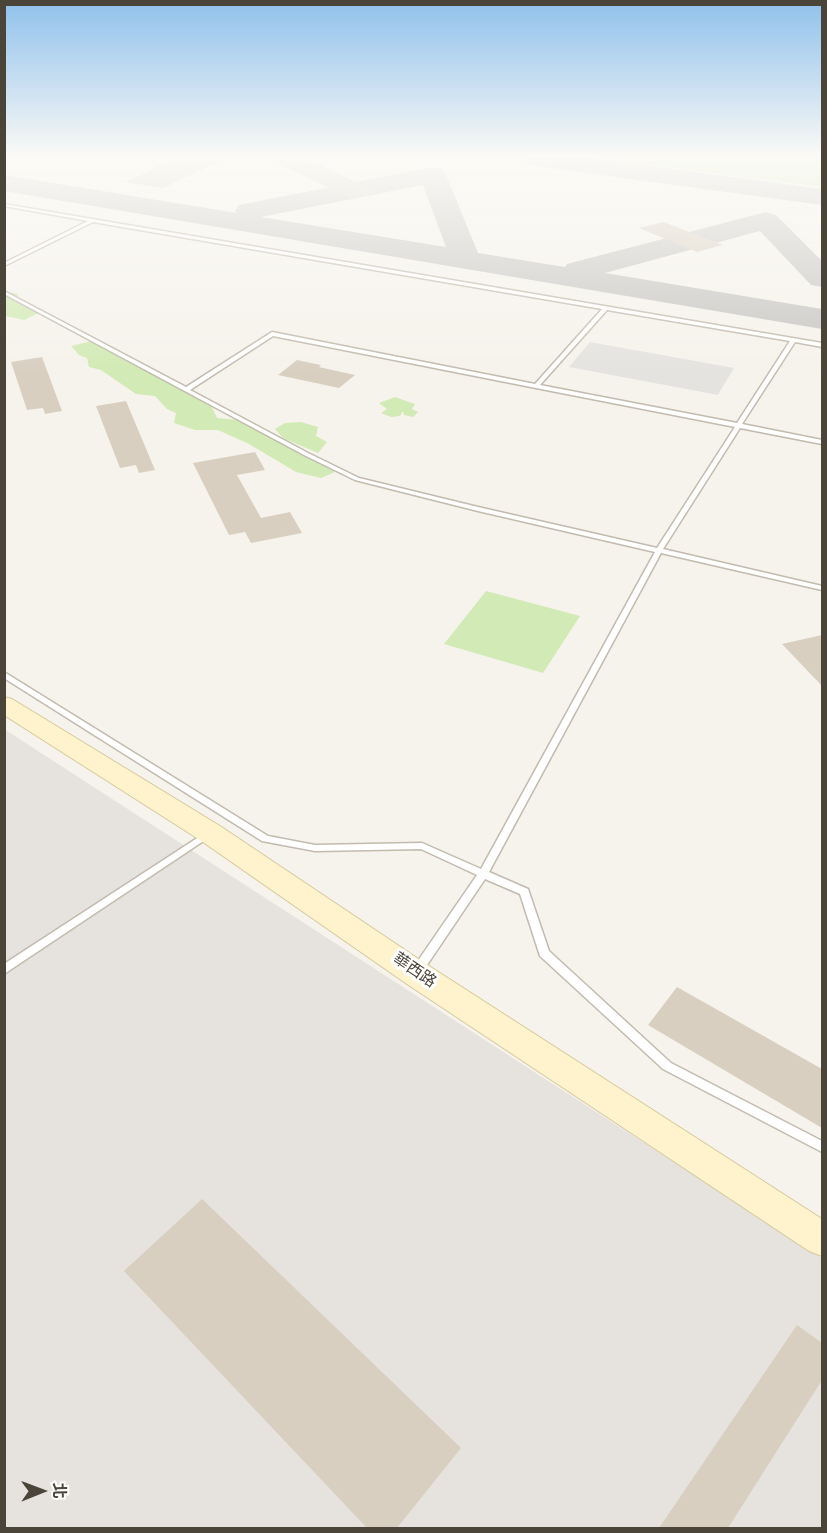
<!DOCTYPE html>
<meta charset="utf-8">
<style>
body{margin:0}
#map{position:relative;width:827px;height:1533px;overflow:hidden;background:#f6f3ec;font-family:"Titillium Web","Noto Sans TC",sans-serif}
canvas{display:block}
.frame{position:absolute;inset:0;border:6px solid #4b4439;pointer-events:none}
.north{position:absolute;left:12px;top:1461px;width:60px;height:60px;-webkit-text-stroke:4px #fff;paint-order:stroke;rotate:89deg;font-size:16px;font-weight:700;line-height:24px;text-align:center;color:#4b4439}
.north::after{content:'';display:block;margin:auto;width:21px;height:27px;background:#4b4439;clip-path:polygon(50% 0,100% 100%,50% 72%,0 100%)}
</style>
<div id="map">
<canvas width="827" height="1533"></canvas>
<div class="frame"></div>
<div class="north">北</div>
</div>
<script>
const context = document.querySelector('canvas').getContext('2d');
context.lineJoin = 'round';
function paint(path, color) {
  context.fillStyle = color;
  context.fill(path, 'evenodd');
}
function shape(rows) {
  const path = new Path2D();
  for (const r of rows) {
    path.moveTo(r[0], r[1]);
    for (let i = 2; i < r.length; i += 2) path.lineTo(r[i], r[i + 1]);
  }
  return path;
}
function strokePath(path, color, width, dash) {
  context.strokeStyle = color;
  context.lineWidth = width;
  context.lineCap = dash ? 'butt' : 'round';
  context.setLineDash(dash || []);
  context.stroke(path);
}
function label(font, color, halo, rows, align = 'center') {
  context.font = font + ' "Titillium Web","Noto Sans TC",sans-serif';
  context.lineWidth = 6;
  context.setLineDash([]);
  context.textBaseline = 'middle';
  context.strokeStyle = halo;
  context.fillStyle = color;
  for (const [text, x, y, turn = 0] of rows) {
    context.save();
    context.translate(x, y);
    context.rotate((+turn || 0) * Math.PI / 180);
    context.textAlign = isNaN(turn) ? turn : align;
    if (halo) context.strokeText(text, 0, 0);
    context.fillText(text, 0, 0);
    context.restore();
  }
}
paint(shape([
 [4,729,822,1258,822,1528,5,1528]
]), '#e6e2dd');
paint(shape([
 [597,158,822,158,822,187],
 [4,291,18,294,15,302,24,302,41,312,24,320,5,316],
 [92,341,179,389,210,403,217,418,240,420,335,472,321,478,296,472,249,444,218,430,195,430,174,423,176,413,167,409,155,396,136,394,101,370,89,367,87,358,79,355,71,346],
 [395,397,415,404,412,409,418,412,413,417,404,415,403,411,400,416,391,417,381,413,387,409,379,403],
 [301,422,318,427,316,436,327,442,318,453,283,438,275,429,285,423],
 [486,591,580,616,543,673,444,644]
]), '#d2eab5');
paint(shape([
 [590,342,734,368,718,395,569,367]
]), '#e5e3e0');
paint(shape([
 [523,158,591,158,822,189,822,205,535,166,526,163,523,158],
 [433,167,442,169,446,175,478,253,565,267,567,264,766,212,776,215,822,261,822,287,811,285,760,231,605,273,822,309,822,329,4,191,4,175,237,213,235,211,239,205,249,203,433,167],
 [423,185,446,247,261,217,423,185]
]), '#c8c6c3');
paint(shape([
 [177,158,226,158,163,188,125,182],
 [278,159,320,165,379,193,352,199,277,163],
 [664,222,723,245,697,252,639,228],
 [42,357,62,411,45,414,43,408,27,410,11,362],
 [297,360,321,365,319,367,355,375,339,388,278,375],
 [126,401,155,470,139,473,136,465,120,468,96,406],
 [255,452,265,470,237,475,261,518,290,512,302,533,251,543,245,532,229,535,193,463],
 [822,635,822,686,782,644],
 [677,987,822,1069,822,1128,648,1025],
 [202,1199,461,1448,397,1528,367,1528,124,1271],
 [797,1325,822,1343,822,1380,728,1528,659,1528]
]), '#d8cfc1');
const lane = shape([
 [4,204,822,343,822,347,795,342,742,424,822,440,822,444,740,428,663,549,822,586,822,590,661,553,489,872,528,889,549,951,671,1063,822,1141,822,1152,663,1069,540,956,520,894,485,879,421,974,417,975,413,974,412,971,413,968,477,875,421,849,315,851,262,841,4,678,4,672,268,836,315,845,422,843,481,869,655,552,478,511,355,480,304,455,4,294,4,291,186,387,272,332,535,384,602,309,93,222,4,266,4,263,88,221,4,206,4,204],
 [607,310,790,341,737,423,540,385,607,310],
 [273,336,536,388,735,427,657,548,478,507,359,478,308,453,190,390,273,336],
 [208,831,211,832,213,834,211,836,4,974,4,964,208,831]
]);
const secondary = shape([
 [4,697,12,699,220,826,426,964,822,1219,822,1256,809,1251,404,982,200,840,4,715,4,697]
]);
strokePath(lane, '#c2bbae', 3);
strokePath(secondary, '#d6c79b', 2);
paint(lane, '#fff');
paint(secondary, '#fff3cd');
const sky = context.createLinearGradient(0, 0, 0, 373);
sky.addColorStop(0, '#8fc1ec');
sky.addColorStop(0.42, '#fbfaf6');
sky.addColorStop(1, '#fbfaf600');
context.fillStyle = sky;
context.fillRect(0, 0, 827, 373);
label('16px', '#4b4439', '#fff', [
 ["華西路",414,971,34]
]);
</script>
